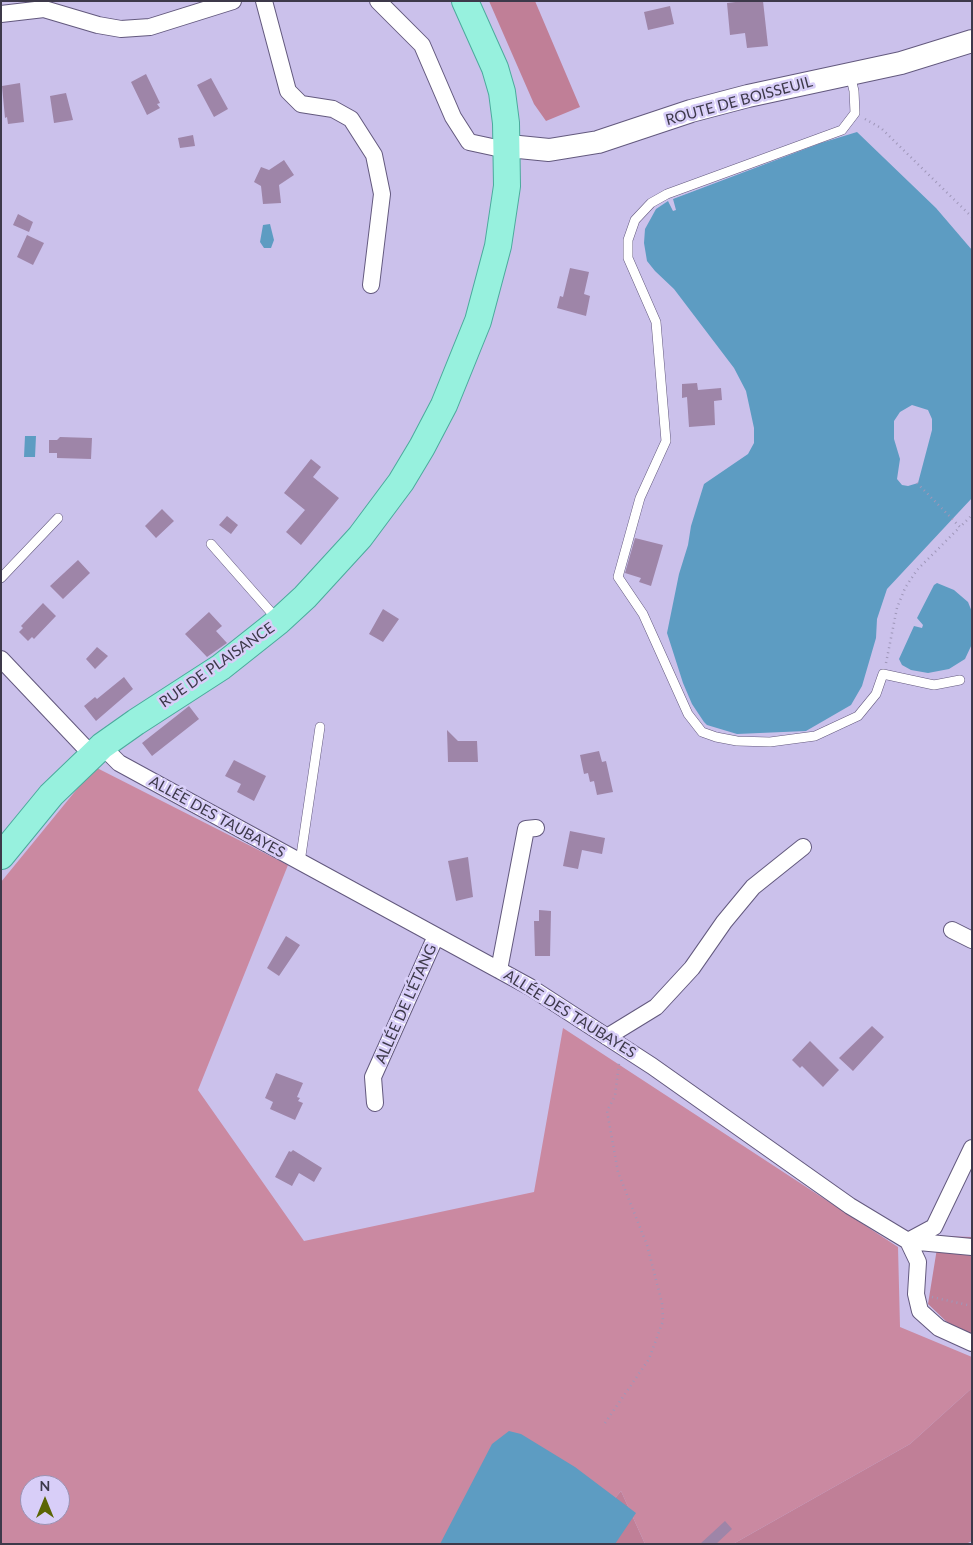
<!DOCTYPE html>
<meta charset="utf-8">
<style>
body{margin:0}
#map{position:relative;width:973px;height:1545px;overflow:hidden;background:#cbc1eb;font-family:Lato,sans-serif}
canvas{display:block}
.frame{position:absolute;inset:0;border:2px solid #3d394a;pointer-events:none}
.north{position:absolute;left:20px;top:1475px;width:50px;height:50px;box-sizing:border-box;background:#d8cef8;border:1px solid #9a92b2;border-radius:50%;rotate:0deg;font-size:14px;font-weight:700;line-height:20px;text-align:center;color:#3d394a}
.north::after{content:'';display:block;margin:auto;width:18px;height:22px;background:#5b6504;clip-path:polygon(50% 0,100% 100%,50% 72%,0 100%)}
</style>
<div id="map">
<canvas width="973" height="1545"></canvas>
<div class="frame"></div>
<div class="north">N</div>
</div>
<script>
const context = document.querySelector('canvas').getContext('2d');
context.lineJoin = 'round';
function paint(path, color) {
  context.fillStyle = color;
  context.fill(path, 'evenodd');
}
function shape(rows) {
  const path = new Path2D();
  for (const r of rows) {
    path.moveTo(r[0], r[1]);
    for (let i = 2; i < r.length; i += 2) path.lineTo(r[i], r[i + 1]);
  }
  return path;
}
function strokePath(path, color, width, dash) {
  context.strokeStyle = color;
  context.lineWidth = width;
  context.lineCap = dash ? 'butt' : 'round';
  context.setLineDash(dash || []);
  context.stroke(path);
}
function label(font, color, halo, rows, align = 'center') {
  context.font = font + ' Lato,sans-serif';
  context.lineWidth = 5;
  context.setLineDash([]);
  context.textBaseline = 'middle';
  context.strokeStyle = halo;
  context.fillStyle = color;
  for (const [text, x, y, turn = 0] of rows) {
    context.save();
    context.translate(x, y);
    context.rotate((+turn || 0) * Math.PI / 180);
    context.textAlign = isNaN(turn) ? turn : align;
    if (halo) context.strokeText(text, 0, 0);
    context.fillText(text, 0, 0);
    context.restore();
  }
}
paint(shape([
 [95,767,288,865,198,1090,304,1241,534,1192,563,1028,898,1247,900,1327,972,1357,972,1388,910,1444,733,1544,645,1544,621,1491,577,1544,1,1544,1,882],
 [30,1485,60,1485,60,1515,30,1515]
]), '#ca89a1');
paint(shape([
 [489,1,535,1,580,107,546,121,534,104],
 [939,1236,972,1237,972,1346,928,1304],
 [972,1388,972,1541,966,1544,733,1544,910,1444],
 [621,1491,645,1544,577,1544]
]), '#c07f97');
paint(shape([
 [857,132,936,208,972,250,972,498,887,589,877,619,876,638,862,686,851,705,806,731,737,734,707,725,704,722,692,704,683,683,667,633,679,574,688,545,691,526,704,484,748,454,754,443,754,428,746,391,734,368,674,289,655,271,647,261,644,243,645,229,656,209,668,201,673,211,676,210,673,199,821,143],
 [912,405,928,410,932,419,932,430,918,483,908,486,902,485,897,479,900,459,894,439,894,421,900,412],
 [270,224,274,240,271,248,264,248,260,242,263,225],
 [25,436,36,436,35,457,24,457],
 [937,583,954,590,968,602,972,612,972,644,965,659,949,669,928,673,911,670,902,665,899,659,914,626,922,628,923,625,917,618,934,585],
 [509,1431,521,1434,575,1467,636,1513,615,1544,440,1544,492,1444]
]), '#5d9cc2');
paint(shape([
 [744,1,763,1,768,46,747,48,745,33,730,35,727,3],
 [670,6,674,24,648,30,644,12],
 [146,74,160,103,157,104,160,108,147,115,131,82],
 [211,78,228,109,214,117,197,85],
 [20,83,24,122,8,124,7,117,5,118,2,86],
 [66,93,73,120,54,123,50,96],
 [193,135,195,146,180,148,178,138],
 [284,160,294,175,279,185,281,203,263,204,261,186,254,182,261,167,269,170],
 [18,214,33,222,29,232,13,225],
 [27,235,44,243,33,265,17,257],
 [570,268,589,272,584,294,590,296,586,316,557,308,560,296,563,297],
 [697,383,698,390,721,388,722,400,714,401,715,425,689,427,687,397,682,398,682,384],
 [60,437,92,438,91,459,57,458,57,453,49,453,49,440,57,440],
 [311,459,321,467,313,477,339,498,301,545,286,532,305,510,284,493],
 [162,509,174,521,156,538,145,526],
 [227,516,238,525,231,534,219,525],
 [635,538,663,545,651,586,639,582,641,578,625,573],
 [78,560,90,573,63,599,50,586],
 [43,603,56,616,34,639,32,637,28,641,19,632,23,628,21,626],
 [383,609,399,619,383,642,369,634],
 [209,612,222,626,216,631,227,643,207,657,185,634],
 [97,647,108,656,95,669,86,659],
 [124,677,133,689,96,721,84,706,95,697,97,699],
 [189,706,199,719,152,756,142,743],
 [447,730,458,741,477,741,478,762,448,762],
 [599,751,602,762,606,761,613,792,597,795,594,781,590,782,588,773,584,774,580,755],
 [234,760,266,776,254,801,237,792,241,784,225,776],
 [570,831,605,838,602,854,582,850,578,869,563,866],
 [468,857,473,897,456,901,448,861],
 [539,910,551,911,550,956,535,956,534,921,539,921],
 [286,936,300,945,279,976,267,968],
 [872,1026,884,1037,853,1071,839,1058],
 [810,1041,839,1070,823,1087,802,1066,800,1068,792,1060],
 [276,1073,303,1083,297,1097,300,1098,298,1101,303,1103,295,1120,270,1109,273,1102,265,1098],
 [293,1150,322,1168,314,1182,299,1173,292,1186,275,1177,289,1151,291,1152],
 [725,1521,732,1529,716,1544,700,1544]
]), '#9e85a8');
const service = shape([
 [850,74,854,91,855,113,842,130,667,194,651,203,635,220,628,240,628,258,656,322,666,441,640,498,618,577,643,614,688,714,702,732,716,737,737,741,770,742,815,736,858,716,876,694,883,674,934,685,960,680],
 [211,544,277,619],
 [1,578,58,518],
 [300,862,320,727]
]);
const minor = shape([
 [264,1,288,91,301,104,333,109,351,119,374,155,382,194,371,285],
 [378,1,422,45,453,117,469,142,506,150],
 [1,14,44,9,98,25,121,29,150,27,233,1],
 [1,659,92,755],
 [102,746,119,763,530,987,652,1066,850,1206,908,1241,918,1262,916,1294,920,1311,939,1328,972,1343],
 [952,930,972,940],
 [499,970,526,829,536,828],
 [607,1037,656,1007,692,968,724,922,753,887,803,847],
 [375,1103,373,1077,436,936],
 [908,1241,934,1227,972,1148],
 [908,1241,972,1247]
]);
const secondary = shape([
 [506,150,519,147,549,150,598,142,691,111,748,96,901,63,972,41]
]);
const primary = shape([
 [1,856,51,795,102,746,136,722,221,667,279,621,305,597,360,537,401,482,422,447,444,405,478,321,498,246,507,186,506,123,502,92,495,68,465,1]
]);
strokePath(service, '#63597e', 10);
strokePath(minor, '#63597e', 18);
strokePath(secondary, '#63597e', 24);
strokePath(primary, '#4baa9c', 28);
strokePath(shape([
 [865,119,881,128,972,217],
 [917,483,960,527,972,515],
 [886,663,897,608,905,588,917,570,960,527],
 [932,1297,972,1306],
 [605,1423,649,1359,663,1321,662,1303,647,1245,618,1172,607,1111,615,1096,619,1063]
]), '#9f97b9', 2.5, [1, 4]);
strokePath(service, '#fff', 9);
strokePath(minor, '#fff', 16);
strokePath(secondary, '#fff', 22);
strokePath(primary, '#97f1de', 26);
label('15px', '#3d394a', '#d8cef8', [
 ["ROUTE DE BOISSEUIL",739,101,-15],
 ["RUE DE PLAISANCE",217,665,-35],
 ["ALLÉE DES TAUBAYES",217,817,29],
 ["ALLÉE DE L'ÉTANG",406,1004,-66],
 ["ALLÉE DES TAUBAYES",570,1014,32]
]);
</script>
